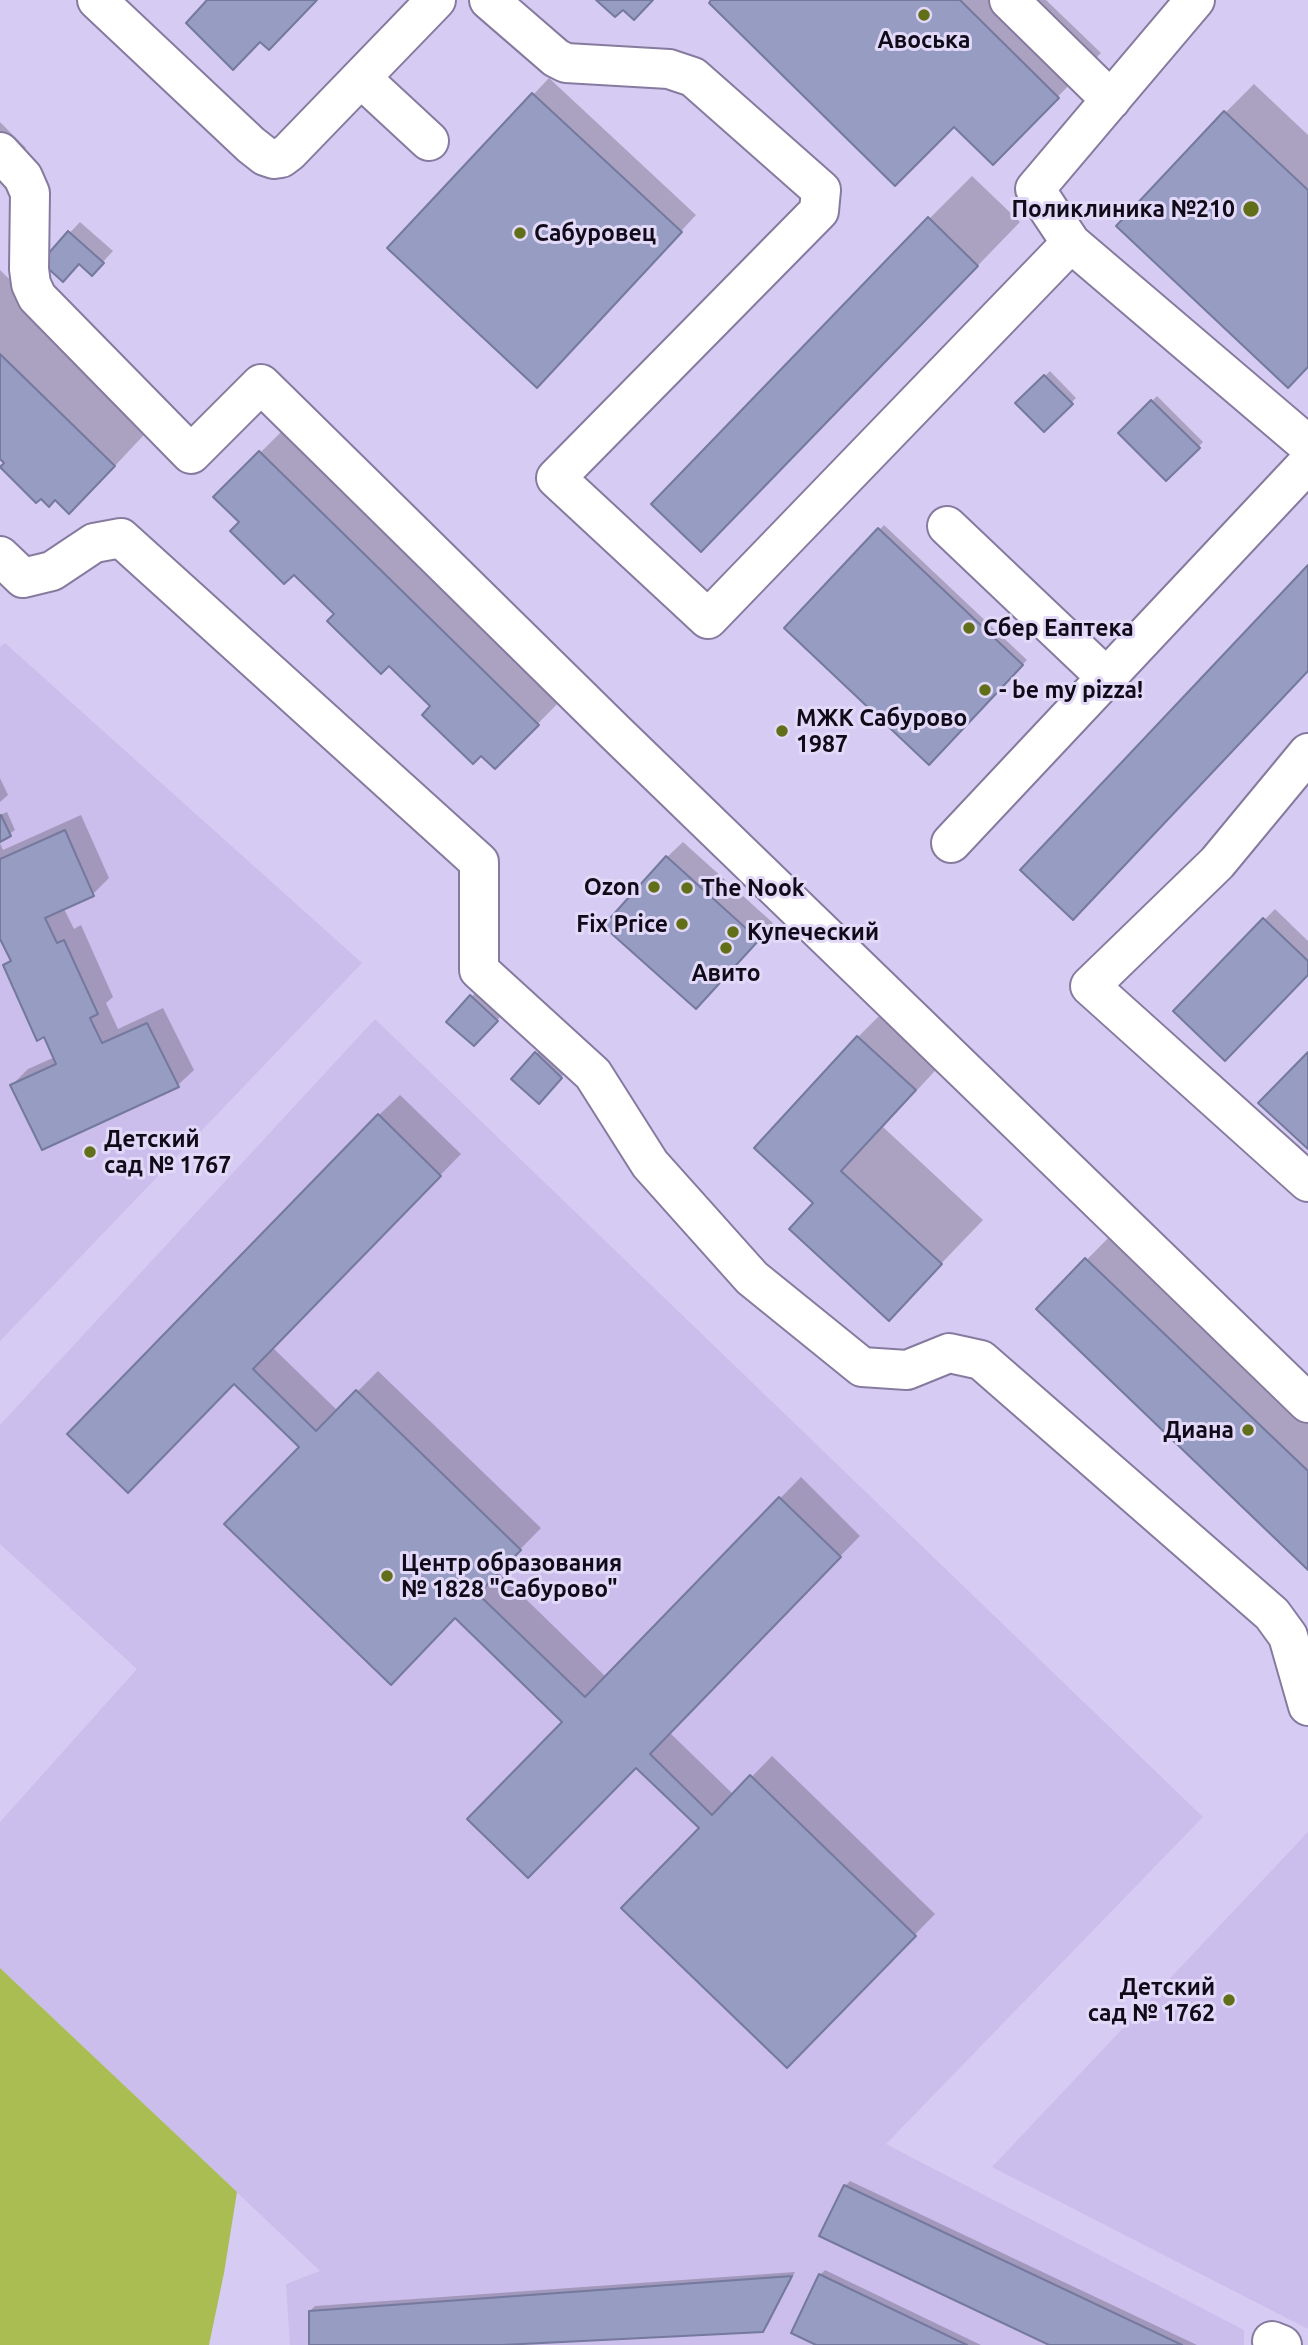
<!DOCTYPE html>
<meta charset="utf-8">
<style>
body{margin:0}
canvas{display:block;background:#d6cbf2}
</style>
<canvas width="1308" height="2345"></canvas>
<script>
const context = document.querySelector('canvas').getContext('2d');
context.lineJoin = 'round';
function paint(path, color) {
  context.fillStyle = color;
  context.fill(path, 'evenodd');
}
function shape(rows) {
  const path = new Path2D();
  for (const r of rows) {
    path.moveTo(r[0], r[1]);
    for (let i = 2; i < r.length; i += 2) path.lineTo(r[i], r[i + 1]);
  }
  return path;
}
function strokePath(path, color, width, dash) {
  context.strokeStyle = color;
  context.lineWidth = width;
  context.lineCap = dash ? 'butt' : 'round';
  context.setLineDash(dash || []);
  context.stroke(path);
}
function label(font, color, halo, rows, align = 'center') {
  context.font = font + ' Ubuntu,sans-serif';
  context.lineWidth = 6;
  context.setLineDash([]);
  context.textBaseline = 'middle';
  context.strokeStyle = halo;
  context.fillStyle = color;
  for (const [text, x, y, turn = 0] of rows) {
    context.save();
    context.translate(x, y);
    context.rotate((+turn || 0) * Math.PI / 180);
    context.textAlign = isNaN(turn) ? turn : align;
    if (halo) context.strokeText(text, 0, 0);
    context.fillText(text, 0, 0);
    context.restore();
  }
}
paint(shape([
 [5,643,362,963,0,1341,0,647],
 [375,1019,1203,1817,886,2144,1244,2330,1244,2345,290,2345,286,2284,320,2271,0,1968,0,1822,137,1669,0,1544,0,1425],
 [1308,1832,1308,2329,992,2167]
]), '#cbbeec');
paint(shape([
 [0,1968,237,2192,224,2273,209,2345,0,2345]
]), '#aabd53');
paint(shape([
 [714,0,1046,0,1101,53,993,162,954,124],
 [549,78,696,215,553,370,389,248],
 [1254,84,1308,135,1308,366,1225,113],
 [0,122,26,148,0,176],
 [972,176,1020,222,744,507,929,219],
 [80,222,113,251,102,263,43,261],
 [0,270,156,422,112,469,56,498,0,457],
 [1050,371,1076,398,1044,430,1018,403],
 [1157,396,1203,442,1166,479,1120,433],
 [303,410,580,681,495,767,216,497],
 [884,525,1027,660,929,763,786,628],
 [0,778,8,795,0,802],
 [7,812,15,830,0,840,0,815],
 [81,815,109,878,93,894,63,907,74,929,81,925,113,997,106,1003,118,1029,163,1008,194,1070,178,1085,12,1085,28,1069,55,1057,5,965,11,959,0,937,0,843,3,850],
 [683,842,773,923,712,991,667,857],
 [1275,909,1308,941,1308,973,1176,1011],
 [476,992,502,1015,474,1044,449,1021],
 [901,994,958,1046,883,1127,983,1220,889,1318,816,1202,858,1037],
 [541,1049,566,1072,538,1101,513,1079],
 [400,1095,461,1154,272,1347,338,1411,378,1371,541,1528,498,1572,606,1677,801,1477,860,1536,669,1732,734,1795,772,1756,935,1914,787,2066,701,1828,637,1766,565,1722,301,1447,234,1382,379,1115],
 [1127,1219,1308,1391,1308,1567,1038,1309],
 [850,2181,1197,2345,1053,2345,845,2186],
 [825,2270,981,2345,820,2345,820,2275],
 [795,2272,768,2325,762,2330,467,2345,311,2345,310,2311,315,2306]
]), '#0003');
const building = shape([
 [207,0,317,0,269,50,260,42,233,70,186,23,207,0],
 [596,0,653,0,634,20,623,10,615,17,596,0],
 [711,0,960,0,1059,98,993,165,954,127,895,186,709,3,711,0],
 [532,93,682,232,537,388,387,248,532,93],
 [1224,111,1308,190,1308,367,1288,388,1116,226,1224,111],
 [928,217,978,266,701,552,651,504,928,217],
 [68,231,104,263,92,276,79,264,63,282,41,262,68,231],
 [0,354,115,466,69,514,55,500,49,507,41,499,36,503,0,467,4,463,0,459,0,354],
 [1044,375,1073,404,1044,432,1015,403,1044,375],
 [1151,400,1200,448,1166,481,1118,433,1151,400],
 [259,451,539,725,495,769,481,756,473,764,422,715,430,706,389,666,381,674,327,621,334,614,294,575,284,584,230,531,239,522,213,497,259,451],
 [878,528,1023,665,929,765,784,628,878,528],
 [1308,565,1308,671,1073,920,1020,870,1308,565],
 [1,815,11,836,0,842,0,816,1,815],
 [65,830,94,896,45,918,57,943,64,940,98,1014,90,1018,102,1043,147,1023,179,1087,42,1150,10,1085,56,1064,44,1037,37,1041,3,965,11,961,0,939,0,859,65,830],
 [666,856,759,940,696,1009,603,926,666,856],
 [1263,918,1308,961,1308,975,1225,1061,1173,1011,1263,918],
 [470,995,498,1021,474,1046,446,1022,470,995],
 [857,1036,916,1090,841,1171,942,1264,889,1321,789,1229,813,1203,754,1148,857,1036],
 [535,1052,562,1078,539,1104,511,1079,535,1052],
 [1308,1052,1308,1149,1258,1103,1308,1052],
 [378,1114,441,1176,253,1369,316,1431,356,1390,521,1550,478,1594,585,1697,779,1497,841,1557,650,1754,712,1815,750,1775,916,1936,787,2068,621,1908,699,1828,636,1768,528,1878,467,1819,562,1722,455,1618,391,1685,224,1524,299,1447,234,1384,128,1493,67,1434,378,1114],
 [1085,1258,1308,1471,1308,1570,1036,1309,1085,1258],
 [844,2185,1182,2345,1049,2345,819,2236,844,2185],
 [819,2274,967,2345,816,2345,791,2333,819,2274],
 [792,2276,763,2332,502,2345,309,2345,309,2311,792,2276]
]);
paint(building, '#969cc2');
strokePath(building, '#74799d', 2);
const minor = shape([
 [97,0,251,145,265,156,274,159,281,158,289,152,436,0],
 [489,0,556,58,566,63,669,69,693,77,821,190,819,211,556,478,708,619,1071,243,1035,189,1195,0],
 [1009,0,1111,100],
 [361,78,429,141],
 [0,152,23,177,30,193,29,269,31,284,37,297,191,454,261,384,615,732,1308,1403],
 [1071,243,1308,445],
 [947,526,1107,678],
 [0,556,23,578,52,571,94,543,121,538,479,862,479,970,593,1074,650,1164,752,1278,862,1367,907,1370,949,1353,981,1360,1272,1614,1288,1636,1308,1706],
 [1308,753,1217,863,1090,986,1308,1182],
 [951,843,1308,463],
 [1272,2341,1282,2345]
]);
strokePath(minor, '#867b9f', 42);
strokePath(minor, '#fff', 38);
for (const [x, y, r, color] of [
 [924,15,7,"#626f19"],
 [1251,209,9,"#626f19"],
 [520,233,7,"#626f19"],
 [969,628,7,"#626f19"],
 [985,690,7,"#626f19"],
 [782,731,7,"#626f19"],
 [654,887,7,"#626f19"],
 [687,888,7,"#626f19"],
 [682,924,7,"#626f19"],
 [733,932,7,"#626f19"],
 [726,948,7,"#626f19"],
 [90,1152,7,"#626f19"],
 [1248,1430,7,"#626f19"],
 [387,1576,7,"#626f19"],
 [1229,2000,7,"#626f19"]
]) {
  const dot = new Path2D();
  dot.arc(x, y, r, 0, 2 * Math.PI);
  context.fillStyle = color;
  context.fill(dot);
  strokePath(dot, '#e2d9f9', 2.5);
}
label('bold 23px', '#0f0b18', '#e2d9f9', [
 ["Авоська",924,40,"center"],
 ["Поликлиника №210",1235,209,"right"],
 ["Сабуровец",534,233],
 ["Сбер Еаптека",983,628],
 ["- be my pizza!",999,690],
 ["МЖК Сабурово",796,718],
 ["1987",796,744],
 ["Ozon",640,887,"right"],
 ["The Nook",701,888],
 ["Fix Price",668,924,"right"],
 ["Купеческий",747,932],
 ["Авито",726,973,"center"],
 ["Детский",104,1139],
 ["сад № 1767",104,1165],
 ["Диана",1234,1430,"right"],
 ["Центр образования",401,1563],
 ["№ 1828 \"Сабурово\"",401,1589],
 ["Детский",1215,1987,"right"],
 ["сад № 1762",1215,2013,"right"]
], 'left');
</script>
